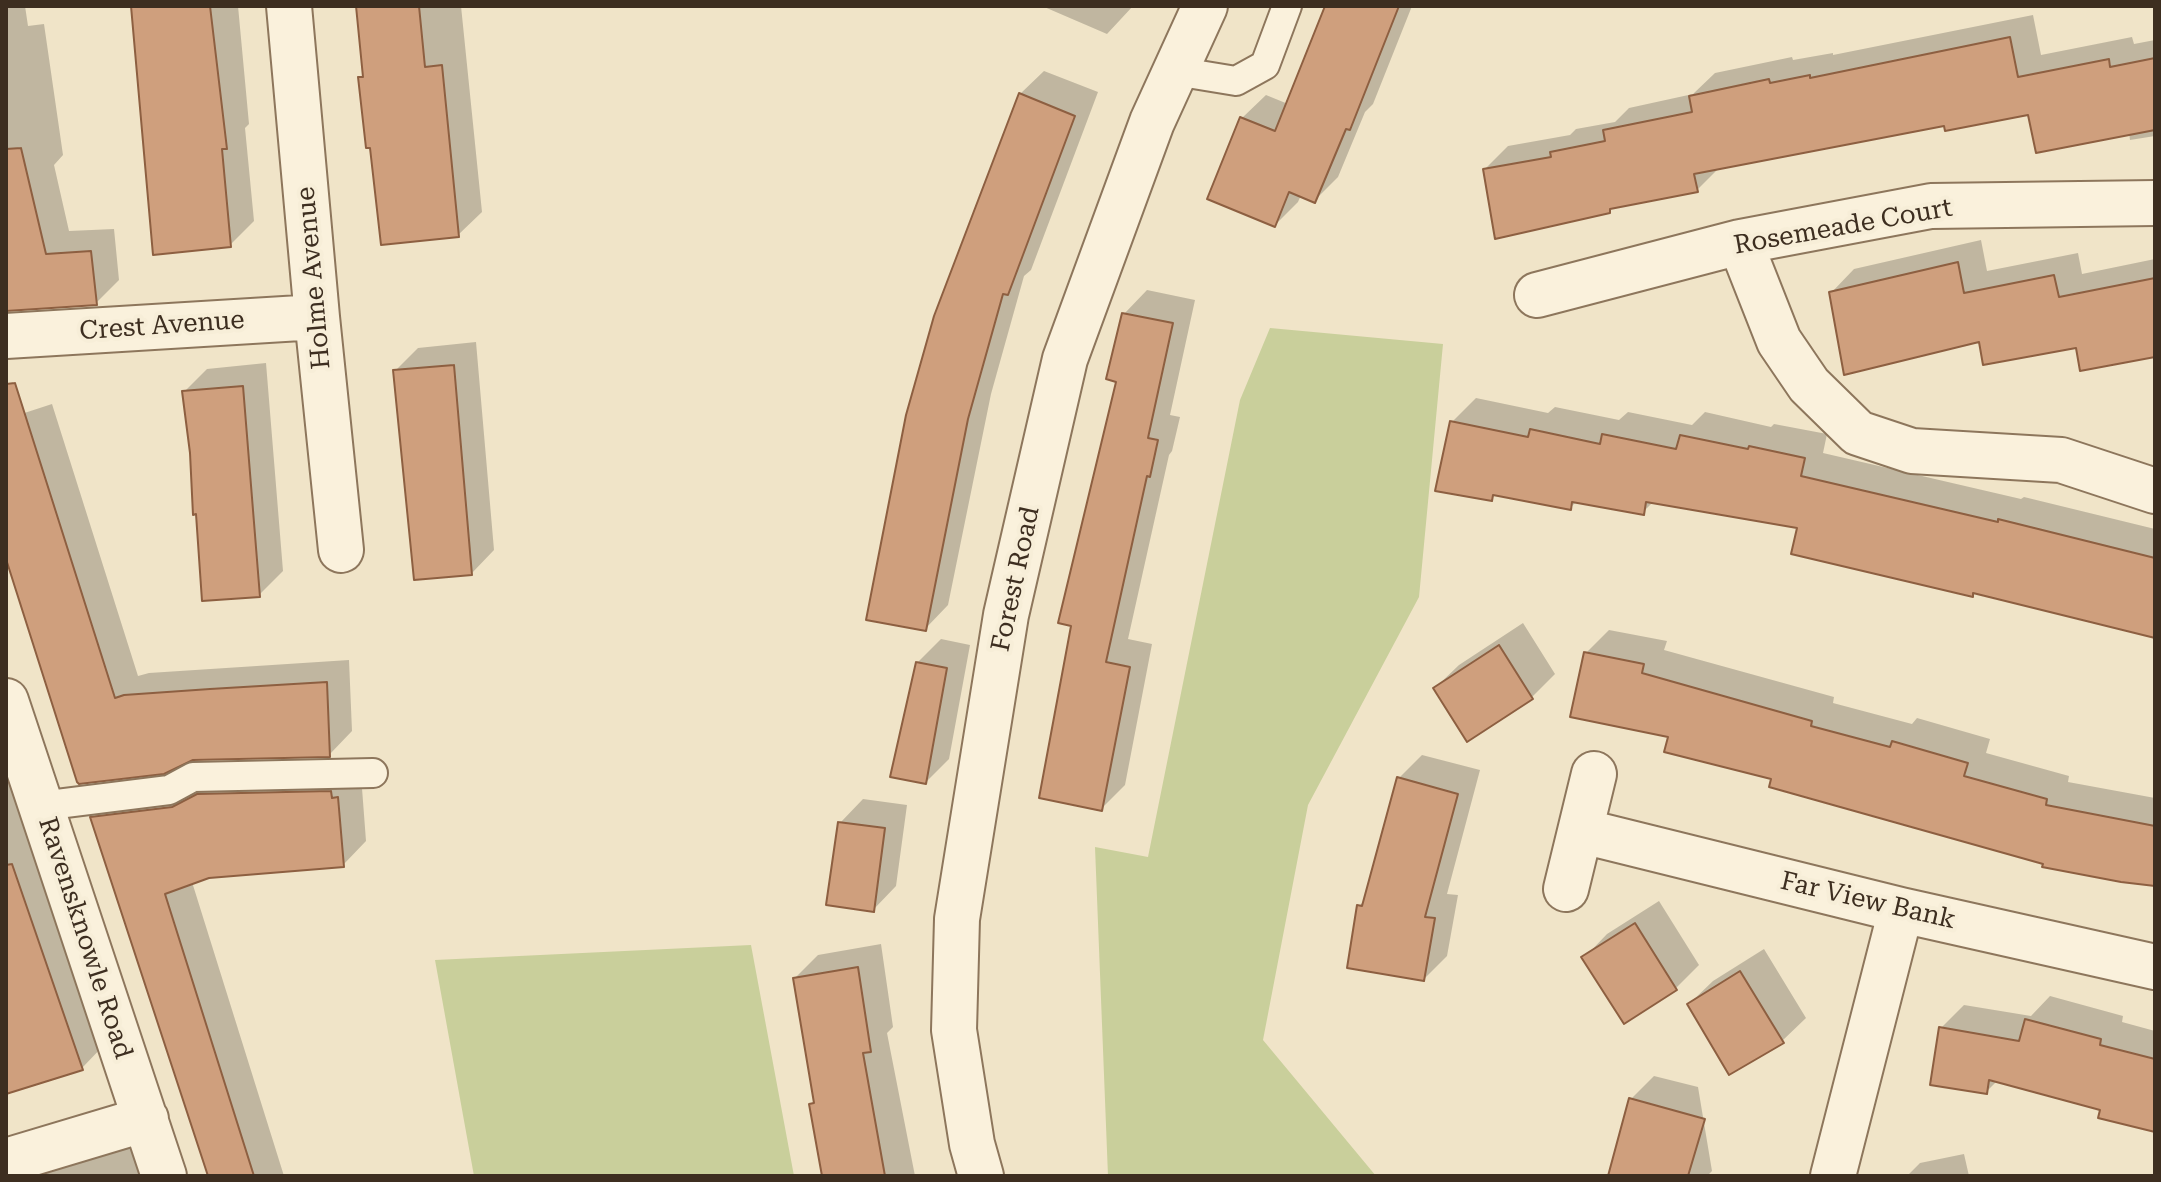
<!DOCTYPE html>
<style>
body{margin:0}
#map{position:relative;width:2161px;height:1182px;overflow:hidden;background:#f0e4c8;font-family:"Roboto Serif",serif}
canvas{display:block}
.frame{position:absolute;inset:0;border:8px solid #3d2e20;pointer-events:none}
</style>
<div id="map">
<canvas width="2161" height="1182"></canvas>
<div class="frame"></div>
</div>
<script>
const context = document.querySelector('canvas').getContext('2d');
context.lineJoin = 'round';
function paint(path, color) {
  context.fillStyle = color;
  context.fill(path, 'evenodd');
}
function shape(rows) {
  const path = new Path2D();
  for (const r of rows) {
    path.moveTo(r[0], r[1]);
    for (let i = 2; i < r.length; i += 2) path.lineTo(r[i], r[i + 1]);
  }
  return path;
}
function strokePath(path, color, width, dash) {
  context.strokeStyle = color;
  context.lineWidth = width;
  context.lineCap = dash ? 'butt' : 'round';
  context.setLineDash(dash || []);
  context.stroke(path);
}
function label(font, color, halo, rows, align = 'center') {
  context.font = font + ' "Roboto Serif",serif';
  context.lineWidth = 8;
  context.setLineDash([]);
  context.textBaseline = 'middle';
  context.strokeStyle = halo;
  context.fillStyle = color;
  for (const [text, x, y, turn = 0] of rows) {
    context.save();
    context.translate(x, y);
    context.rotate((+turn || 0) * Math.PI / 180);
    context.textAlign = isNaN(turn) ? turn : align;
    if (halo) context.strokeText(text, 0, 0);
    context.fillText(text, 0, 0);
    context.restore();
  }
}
paint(shape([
 [1270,328,1443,344,1419,597,1308,805,1263,1040,1376,1176,1108,1176,1095,847,1148,857,1240,400],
 [751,945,794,1176,474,1176,435,960]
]), '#c9cf9b');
paint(shape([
 [6,6,25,6,28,26,44,24,63,155,54,165,69,231,114,229,119,280,96,303,6,309],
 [132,6,238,6,249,124,245,128,254,221,230,245],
 [358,6,461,6,482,212,458,235,361,78,365,74],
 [1042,6,1133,6,1107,34],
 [1327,6,1412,6,1373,104,1365,112,1338,177,1315,200,1301,195,1298,202,1275,225,1242,118,1266,95,1288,104],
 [2033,15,2041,55,2132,37,2134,44,2155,40,2155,136,2130,140,2129,133,2030,113,1945,123,1720,167,1697,190,1615,206,1609,211,1485,169,1508,146,1570,135,1576,129,1615,122,1629,108,1693,94,1715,73,1792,57,1793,60,1833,53,1833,55],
 [1044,71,1098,92,1031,270,1024,276,991,394,948,605,925,629,1020,94],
 [1981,240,1987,271,2078,253,2082,274,2155,259,2155,355,1980,340,1831,293,1854,269],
 [1147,290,1195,300,1170,415,1180,417,1172,451,1169,455,1128,639,1152,644,1125,785,1101,809,1041,797,1119,380,1124,314],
 [476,342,494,550,471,574,395,371,418,348],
 [266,363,283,571,259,595,192,452,184,392,207,369],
 [1476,398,1548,413,1555,407,1619,420,1628,412,1692,425,1705,412,1771,427,1774,424,1827,434,1823,453,2021,499,2024,497,2155,529,2155,636,1975,592,1972,595,1800,526,1654,501,1643,512,1577,501,1570,508,1496,494,1491,499,1452,422],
 [52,404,138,676,149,673,349,660,352,731,329,755,192,758,163,772,6,550,6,419],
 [1523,623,1555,674,1532,697,1467,739,1435,688,1459,665],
 [1609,630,1667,641,1664,650,1834,697,1833,703,1912,724,1917,718,1990,739,1986,753,2069,776,2068,782,2155,798,2155,885,2045,863,1773,778,1670,736,1586,653],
 [941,639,970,645,949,759,926,782,917,663],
 [1422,755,1480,770,1447,894,1458,895,1447,956,1424,979,1359,906,1366,899,1399,778],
 [6,762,105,1044,82,1068,6,1092],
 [361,775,366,841,343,865,209,876,192,882,284,1176,209,1176,93,818,116,794],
 [863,799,907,805,896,886,873,910,840,823],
 [1659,901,1699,965,1676,988,1624,1021,1584,958,1607,934],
 [881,944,893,1027,887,1033,915,1176,824,1176,811,1104,815,1100,795,978,818,955],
 [1764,949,1806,1018,1782,1041,1689,1004,1713,981],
 [2050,996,2123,1016,2122,1022,2155,1031,2155,1130,2102,1108,1998,1080,1986,1092,1941,1028,1964,1005,2031,1016],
 [1654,1076,1698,1087,1712,1171,1707,1176,1624,1176,1631,1099],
 [131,1142,142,1176,27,1176],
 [1964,1154,1969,1176,1907,1176,1920,1163]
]), '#0003');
const building = shape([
 [131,6,210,6,227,149,222,149,231,247,153,255,131,6],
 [356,6,419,6,425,67,442,65,459,237,381,245,370,148,366,148,358,77,363,77,356,6],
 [1325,6,1399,6,1350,130,1346,129,1315,203,1289,192,1275,227,1207,199,1240,117,1275,131,1325,6],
 [2010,37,2018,77,2109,59,2110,67,2155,58,2155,130,2036,153,2028,115,1945,131,1944,126,1694,174,1698,192,1610,209,1610,213,1495,239,1483,169,1551,157,1550,152,1605,141,1603,130,1692,112,1689,96,1769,79,1770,83,1810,75,1810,78,2010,37],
 [1019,93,1075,116,1008,295,1003,294,968,419,926,631,866,620,906,415,934,316,1019,93],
 [21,148,46,254,91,251,97,305,6,311,6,149,21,148],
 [1958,262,1964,293,2054,275,2059,297,2155,278,2155,357,2080,371,2076,348,1983,365,1979,342,1844,375,1829,292,1958,262],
 [1122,313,1173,323,1148,438,1158,440,1150,477,1147,476,1106,662,1130,667,1102,811,1039,798,1071,626,1058,623,1116,382,1106,379,1122,313],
 [454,365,472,575,414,580,393,370,454,365],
 [15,383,115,698,124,695,210,689,327,682,330,757,193,760,164,774,79,784,77,782,6,559,6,384,15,383],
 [243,386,260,597,202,601,196,514,193,515,190,453,182,391,243,386],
 [1450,421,1528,437,1530,429,1600,444,1602,434,1676,449,1680,435,1748,449,1749,446,1805,458,1801,476,1998,522,1998,519,2155,558,2155,638,1973,593,1973,597,1791,554,1797,528,1646,502,1644,515,1572,502,1571,510,1493,495,1492,501,1435,491,1450,421],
 [1499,645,1533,699,1467,742,1433,688,1499,645],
 [1584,652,1644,664,1642,673,1812,721,1811,726,1890,747,1892,741,1968,763,1964,776,2047,799,2046,805,2155,826,2155,886,2121,882,2042,867,2043,864,1769,787,1771,779,1664,752,1668,737,1570,717,1584,652],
 [916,662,947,668,926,784,890,777,916,662],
 [1397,777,1458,794,1425,917,1435,918,1424,981,1347,968,1357,905,1362,906,1397,777],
 [331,791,332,798,338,797,344,867,209,878,165,894,254,1176,208,1176,90,817,172,807,197,794,331,791],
 [838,822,885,828,874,912,826,905,838,822],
 [12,864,83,1070,6,1094,6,865,12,864],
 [1635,923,1677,990,1624,1024,1581,957,1635,923],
 [858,967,871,1052,863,1053,885,1176,822,1176,809,1104,814,1103,793,978,858,967],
 [1740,971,1784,1043,1729,1075,1687,1004,1740,971],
 [2025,1019,2101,1039,2100,1045,2155,1059,2155,1132,2098,1118,2100,1110,1989,1080,1987,1094,1930,1085,1939,1027,2019,1041,2025,1019],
 [1629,1098,1705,1119,1688,1176,1608,1176,1629,1098]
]);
paint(building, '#cf9f7d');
strokePath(building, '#8d5f41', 2);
const lane = shape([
 [1175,71,1236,81,1265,65,1287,6],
 [41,806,169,790,193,777,373,773]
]);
const street = shape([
 [289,6,317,317,341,550],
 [1740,242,1779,341,1809,385,1858,433,1912,451,2061,460,2155,491],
 [1537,295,1740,242,1931,206,2155,203],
 [6,336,317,317],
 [6,701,164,1176],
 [1582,831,1901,910,2155,967],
 [1566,889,1594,774],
 [6,1161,146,1119],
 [981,1176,972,1144,954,1030,957,919,1006,615,1065,359,1152,122,1205,6],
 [1833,1176,1901,910]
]);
strokePath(lane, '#8d765c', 32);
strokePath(street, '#8d765c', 48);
strokePath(lane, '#faf1dc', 28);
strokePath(street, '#faf1dc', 44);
label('26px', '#3d2e20', '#f7eed8', [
 ["Rosemeade Court",1843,227,-10],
 ["Holme Avenue",314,278,-95],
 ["Crest Avenue",162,326,-4],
 ["Forest Road",1016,579,-78],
 ["Far View Bank",1868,901,13],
 ["Ravensknowle Road",85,938,72]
]);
</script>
